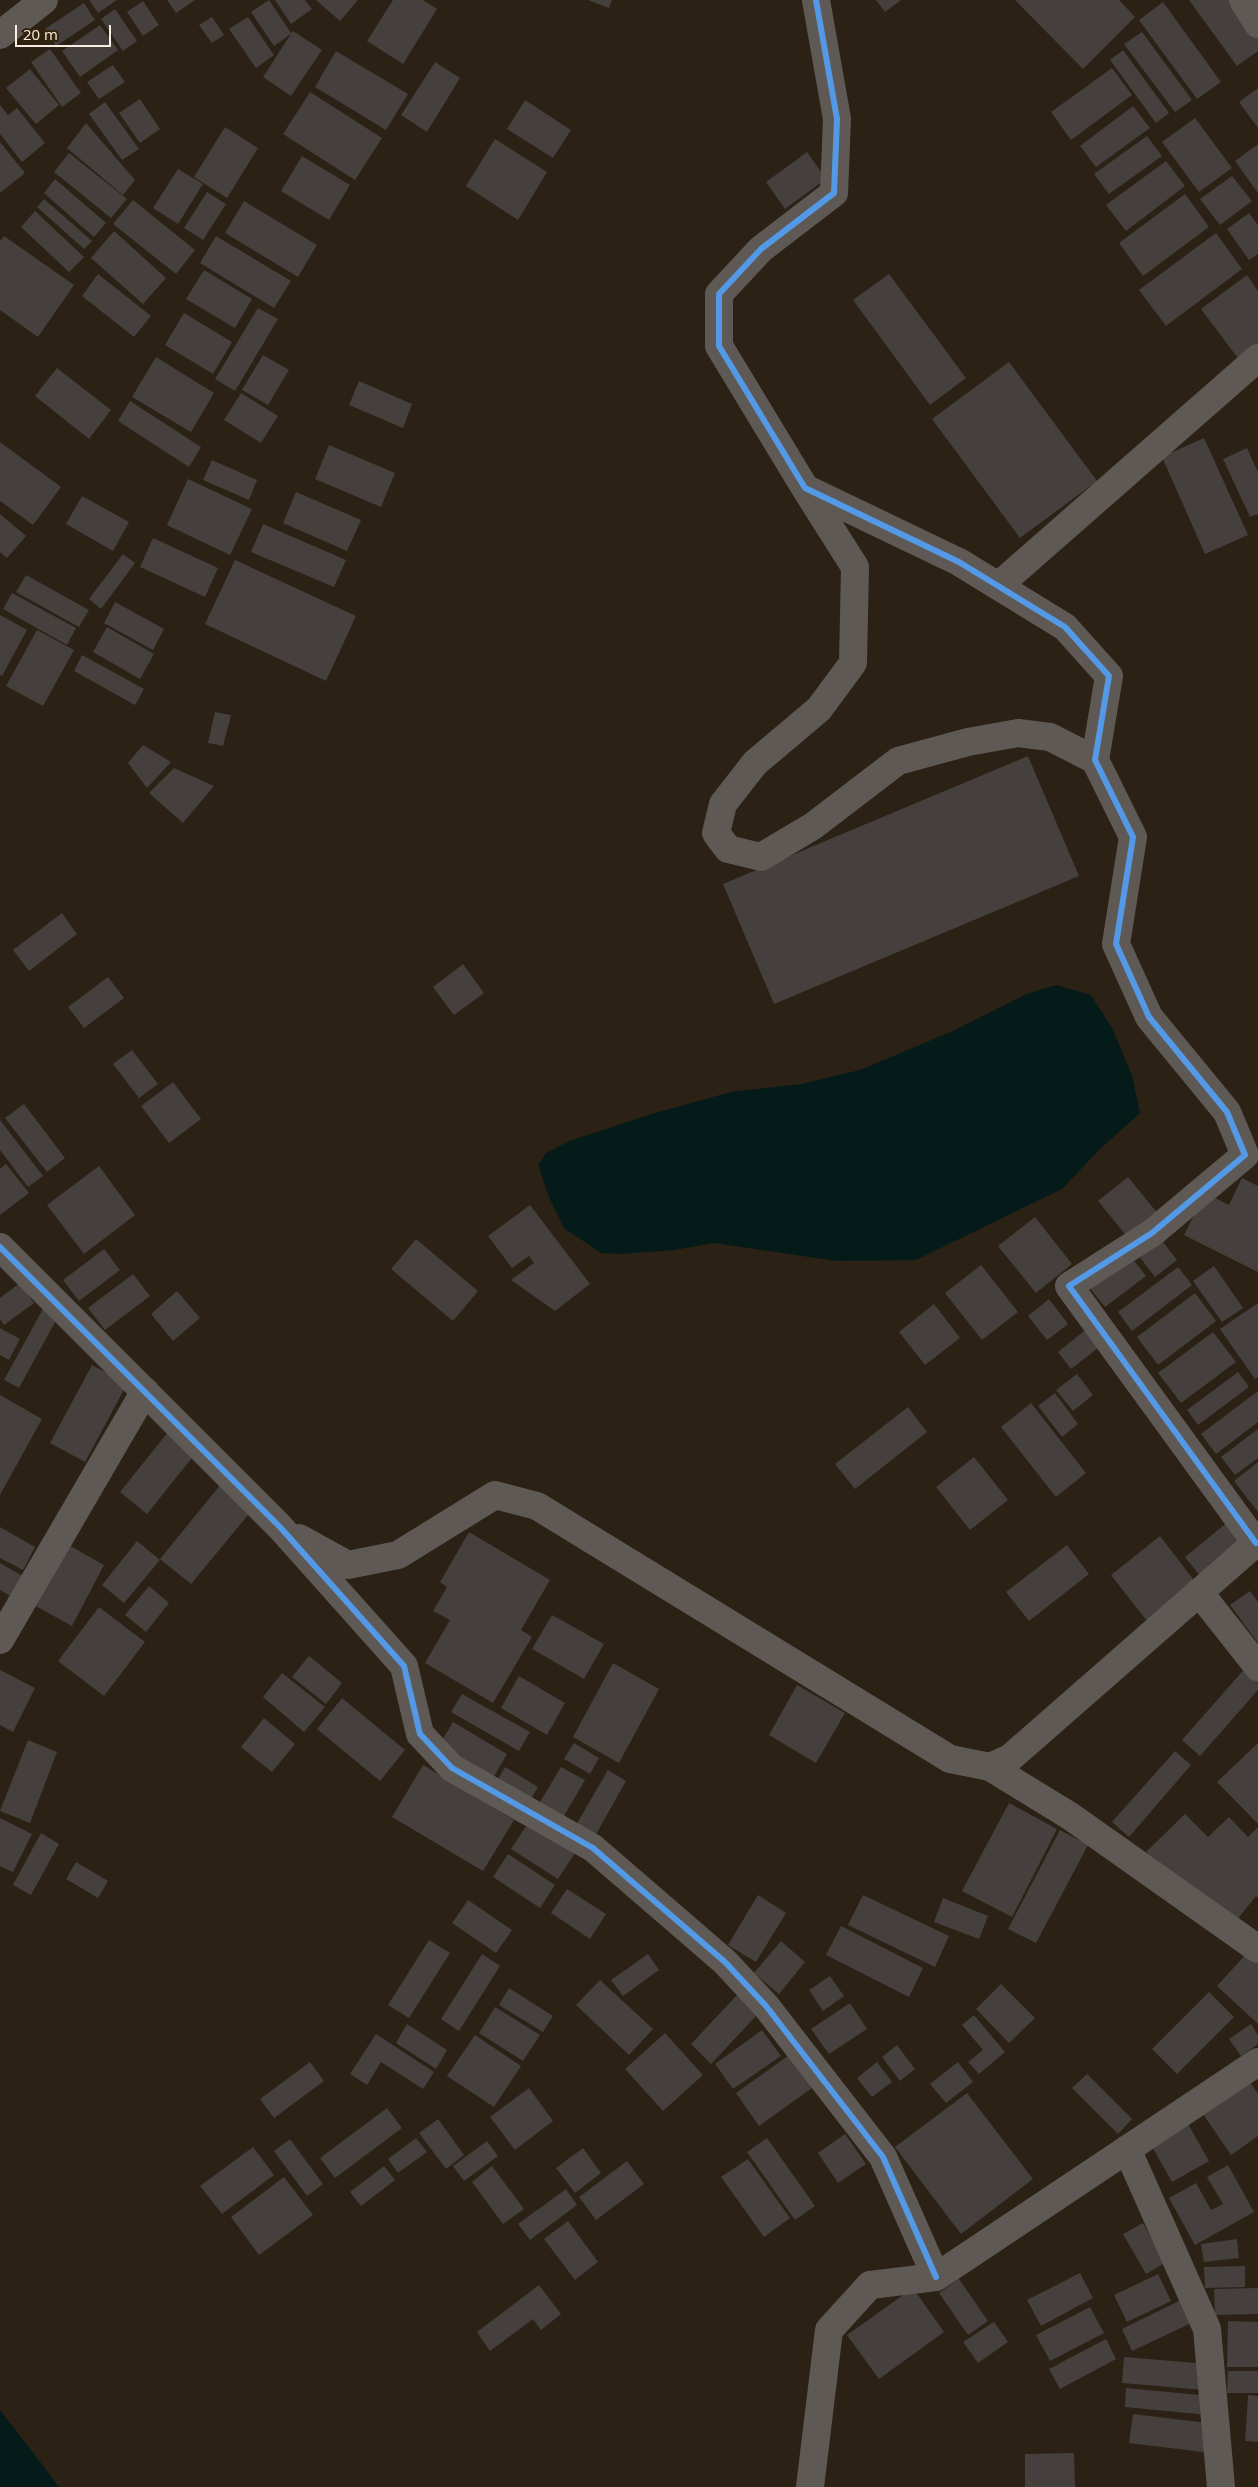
<!DOCTYPE html>
<style>
body{margin:0}
#map{position:relative;width:1258px;height:2487px;overflow:hidden;background:#2b2215;font-family:"Open Sans",sans-serif}
canvas{display:block}
.scale{position:absolute;left:15px;top:25px;width:96px;height:22px;box-sizing:border-box;border:2px solid #f8eee0;border-top:0;padding-left:6px;font-size:15px;line-height:18px;white-space:nowrap;color:#f8eee0;-webkit-text-stroke:4px #34240c;paint-order:stroke}
</style>
<div id="map">
<canvas width="1258" height="2487"></canvas>
<div class="scale">20 m</div>
</div>
<script>
const context = document.querySelector('canvas').getContext('2d');
context.lineJoin = 'round';
function paint(path, color) {
  context.fillStyle = color;
  context.fill(path, 'evenodd');
}
function shape(rows) {
  const path = new Path2D();
  for (const r of rows) {
    path.moveTo(r[0], r[1]);
    for (let i = 2; i < r.length; i += 2) path.lineTo(r[i], r[i + 1]);
  }
  return path;
}
function strokePath(path, color, width, dash) {
  context.strokeStyle = color;
  context.lineWidth = width;
  context.lineCap = dash ? 'butt' : 'round';
  context.setLineDash(dash || []);
  context.stroke(path);
}
paint(shape([
 [1056,985,1091,995,1112,1028,1132,1075,1140,1113,1100,1149,1062,1189,916,1260,837,1261,714,1243,674,1250,621,1254,601,1253,564,1228,549,1197,538,1165,546,1153,572,1140,655,1113,731,1092,801,1084,860,1070,953,1031,1029,993],
 [0,2410,41,2463,59,2487,0,2487]
]), '#051b1a');
paint(shape([
 [89,0,117,0,98,13],
 [167,0,195,0,176,13],
 [269,0,291,33,293,31,322,50,291,96,263,77,291,34,274,46,251,12],
 [275,0,305,0,312,9,291,24],
 [316,0,358,0,340,21],
 [393,0,423,0,437,9,403,64,367,41],
 [588,0,612,0,609,8],
 [876,0,901,0,885,12],
 [1015,0,1119,0,1135,17,1083,69],
 [1189,0,1235,0,1258,31,1258,51,1237,66],
 [143,1,159,25,143,36,127,12],
 [1163,2,1221,82,1197,99,1139,20],
 [84,3,95,20,56,46,45,29],
 [115,9,137,41,123,51,101,19],
 [212,17,224,35,212,43,199,25],
 [248,17,274,55,256,68,229,29],
 [100,25,118,50,80,77,62,51],
 [1142,32,1192,100,1175,112,1124,44],
 [50,49,81,93,62,107,31,62],
 [1123,50,1169,113,1156,123,1110,60],
 [336,51,408,94,386,130,315,87],
 [435,62,460,78,427,132,401,115],
 [113,65,125,82,99,99,87,82],
 [1112,68,1132,95,1071,140,1051,112],
 [30,69,59,105,36,124,6,88],
 [1258,88,1258,128,1239,102],
 [310,92,382,138,355,180,283,134],
 [140,99,160,129,140,143,119,113],
 [525,100,571,130,553,158,507,129],
 [105,102,139,149,122,160,89,114],
 [0,105,8,115,17,108,45,143,22,162,0,134],
 [1133,106,1150,128,1096,167,1080,146],
 [1195,118,1232,168,1199,192,1162,142],
 [86,123,135,180,123,195,67,148],
 [225,127,258,148,227,198,194,177],
 [1147,136,1162,156,1109,194,1094,174],
 [495,139,547,172,518,220,466,186],
 [0,142,25,173,0,193],
 [1258,144,1258,193,1235,161],
 [807,152,826,179,785,209,766,182],
 [69,153,127,199,111,218,54,172],
 [302,156,350,185,329,220,281,191],
 [1166,161,1185,186,1126,231,1106,205],
 [178,169,203,184,178,224,153,208],
 [1232,176,1252,201,1220,225,1200,199],
 [55,179,106,223,94,237,44,193],
 [207,192,226,204,203,240,184,228],
 [1185,194,1209,227,1143,276,1119,243],
 [44,199,92,241,84,249,37,207],
 [133,200,195,250,176,274,113,224],
 [244,201,317,245,298,277,225,233],
 [35,211,84,257,69,272,21,227],
 [1249,213,1258,225,1258,254,1249,260,1227,229],
 [114,231,166,278,143,304,91,258],
 [1216,233,1242,269,1166,326,1139,290],
 [4,236,74,285,38,337,0,310,0,241],
 [216,236,291,281,274,308,200,263],
 [204,270,252,299,235,328,186,299],
 [98,274,151,316,134,337,82,296],
 [889,274,966,378,930,405,853,300],
 [1247,275,1258,291,1258,348,1240,361,1201,309],
 [258,308,278,319,235,391,215,379],
 [184,313,232,342,213,374,165,345],
 [263,355,289,370,268,405,242,390],
 [156,357,214,393,191,432,132,397],
 [1009,362,1097,481,1020,538,932,419],
 [57,368,111,410,89,439,35,396],
 [359,381,412,404,403,428,349,405],
 [241,393,278,416,261,443,224,420],
 [130,401,201,447,189,467,118,421],
 [1204,438,1248,535,1205,554,1162,457],
 [0,442,61,487,33,525,0,501],
 [329,445,395,473,381,507,315,479],
 [1247,448,1258,472,1258,514,1250,517,1223,459],
 [212,460,257,480,249,500,203,480],
 [188,479,252,509,230,555,167,525],
 [296,492,361,520,347,551,283,523],
 [82,496,129,522,113,551,66,524],
 [0,514,26,536,7,558,0,552],
 [263,524,346,560,334,587,251,552],
 [153,538,218,568,205,597,140,567],
 [123,554,135,563,101,609,89,599],
 [235,560,356,616,326,681,205,624],
 [26,575,89,610,79,627,16,592],
 [12,593,76,628,67,645,3,609],
 [115,602,164,629,153,650,104,623],
 [0,615,27,630,2,676,0,675],
 [107,627,154,654,140,679,93,652],
 [37,630,74,650,43,706,6,686],
 [82,655,144,689,135,705,74,671],
 [215,712,231,715,223,746,208,743],
 [143,745,171,762,147,788,128,763],
 [1028,756,1079,876,774,1004,723,884],
 [174,768,214,786,183,823,149,793],
 [62,913,77,934,29,971,13,950],
 [463,964,484,993,454,1015,433,987],
 [108,977,124,998,84,1028,68,1007],
 [132,1050,158,1084,139,1098,113,1064],
 [173,1082,201,1119,169,1143,141,1106],
 [24,1104,65,1158,47,1172,5,1118],
 [0,1120,43,1176,28,1187,0,1150],
 [6,1164,29,1193,0,1215,0,1169],
 [99,1166,135,1215,84,1254,47,1205],
 [1128,1177,1159,1215,1129,1239,1098,1201],
 [1242,1178,1258,1186,1258,1272,1184,1235,1205,1193,1229,1205],
 [530,1205,590,1284,555,1311,511,1280,534,1263,529,1256,512,1268,488,1236],
 [1035,1217,1072,1264,1036,1293,998,1246],
 [1160,1238,1177,1260,1155,1277,1138,1255],
 [416,1239,478,1291,453,1321,391,1269],
 [104,1249,120,1270,79,1301,63,1280],
 [1129,1254,1146,1276,1105,1307,1088,1286],
 [981,1265,1018,1312,982,1340,945,1293],
 [1214,1266,1243,1308,1222,1322,1193,1281],
 [1178,1267,1192,1285,1132,1331,1118,1312],
 [133,1274,150,1296,105,1330,88,1308],
 [20,1283,34,1303,4,1325,0,1319,0,1298],
 [177,1291,200,1318,173,1341,151,1314],
 [1195,1293,1216,1321,1158,1365,1137,1337],
 [1049,1299,1068,1324,1047,1340,1028,1316],
 [1258,1303,1258,1377,1255,1379,1220,1329],
 [934,1304,960,1338,925,1365,899,1332],
 [45,1305,60,1313,19,1388,4,1380],
 [1094,1323,1107,1341,1071,1369,1058,1352],
 [0,1328,20,1339,9,1360,0,1355],
 [1213,1332,1236,1362,1181,1403,1158,1373],
 [92,1365,127,1384,85,1462,50,1443],
 [1238,1372,1249,1387,1198,1425,1187,1410],
 [1077,1374,1093,1395,1073,1411,1056,1390],
 [1258,1391,1258,1422,1216,1454,1201,1434],
 [1055,1393,1078,1424,1062,1437,1038,1406],
 [0,1395,42,1419,0,1495],
 [1031,1403,1086,1473,1056,1497,1001,1427],
 [908,1407,927,1432,855,1489,835,1464],
 [1258,1429,1258,1458,1235,1475,1221,1457],
 [168,1432,195,1454,147,1514,120,1492],
 [974,1457,1008,1500,970,1530,936,1487],
 [1258,1462,1258,1512,1234,1481],
 [221,1484,253,1509,191,1584,160,1559],
 [1229,1521,1249,1546,1204,1581,1185,1557],
 [0,1527,35,1547,23,1570,0,1558],
 [469,1532,550,1580,521,1630,532,1637,493,1703,425,1663,450,1620,433,1611,447,1587,440,1582],
 [1160,1536,1196,1583,1147,1621,1111,1575],
 [137,1541,160,1560,124,1603,102,1585],
 [65,1543,104,1565,72,1626,32,1604],
 [1067,1545,1089,1574,1029,1621,1006,1592],
 [0,1563,26,1578,14,1598,0,1590],
 [149,1586,169,1603,146,1632,125,1615],
 [1250,1591,1258,1602,1258,1643,1230,1605],
 [99,1607,145,1642,104,1696,58,1661],
 [552,1615,604,1644,584,1679,532,1649],
 [309,1656,342,1683,326,1704,292,1677],
 [613,1663,659,1689,619,1763,573,1737],
 [1248,1665,1258,1674,1258,1690,1200,1756,1182,1740],
 [0,1670,35,1688,13,1732,0,1725],
 [282,1673,325,1707,304,1732,263,1697],
 [519,1676,565,1703,547,1735,501,1708],
 [797,1685,845,1713,816,1763,769,1735],
 [462,1694,530,1732,519,1751,451,1712],
 [342,1698,405,1750,380,1781,317,1729],
 [264,1718,295,1744,272,1772,241,1747],
 [453,1722,507,1754,493,1778,438,1747],
 [28,1740,57,1752,30,1823,0,1811],
 [574,1743,599,1758,590,1774,564,1759],
 [1258,1743,1258,1824,1217,1782],
 [1175,1751,1191,1765,1129,1837,1112,1822],
 [423,1765,514,1820,483,1871,392,1817],
 [505,1767,538,1787,528,1804,495,1784],
 [561,1767,585,1780,561,1821,537,1807],
 [608,1770,626,1781,595,1836,576,1825],
 [1009,1803,1057,1829,1012,1917,962,1891],
 [1185,1814,1208,1837,1229,1817,1248,1837,1258,1827,1258,1898,1256,1896,1236,1921,1146,1852],
 [0,1818,32,1834,13,1872,0,1866],
 [528,1823,575,1853,558,1879,511,1849],
 [1060,1830,1088,1845,1036,1943,1008,1929],
 [41,1833,59,1844,31,1895,13,1885],
 [508,1854,555,1885,540,1908,493,1877],
 [76,1862,108,1881,98,1898,66,1879],
 [567,1889,606,1914,590,1939,551,1913],
 [758,1895,786,1913,756,1962,728,1945],
 [863,1895,949,1936,935,1967,848,1925],
 [943,1898,988,1916,979,1939,934,1922],
 [468,1900,512,1930,496,1953,452,1923],
 [841,1926,923,1968,909,1997,826,1955],
 [429,1940,450,1953,409,2018,388,2005],
 [781,1941,805,1962,779,1994,754,1973],
 [1247,1953,1258,1963,1258,2024,1217,1986],
 [482,1954,500,1966,459,2031,441,2019],
 [648,1954,659,1970,623,1996,611,1980],
 [830,1976,844,1996,823,2011,809,1990],
 [600,1980,653,2029,629,2055,576,2005],
 [1001,1984,1035,2018,1009,2043,976,2009],
 [509,1988,553,2016,543,2032,499,2005],
 [1209,1992,1234,2017,1177,2074,1152,2049],
 [737,1995,758,2014,711,2064,691,2044],
 [850,2003,867,2029,829,2054,811,2029],
 [495,2007,540,2035,523,2061,479,2033],
 [974,2015,1005,2052,979,2074,968,2062,983,2050,962,2025],
 [407,2024,447,2050,436,2069,396,2043],
 [1251,2024,1258,2035,1258,2044,1241,2056,1229,2039],
 [762,2030,781,2056,733,2089,715,2064],
 [665,2033,703,2075,663,2111,625,2069],
 [376,2034,434,2072,423,2089,381,2062,367,2085,350,2074],
 [475,2035,521,2066,494,2107,447,2076],
 [897,2045,915,2069,900,2081,882,2057],
 [796,2050,819,2083,759,2126,736,2093],
 [310,2062,324,2081,274,2118,260,2099],
 [877,2062,892,2082,872,2097,857,2078],
 [958,2062,973,2082,946,2103,930,2084],
 [1087,2074,1132,2119,1118,2134,1072,2088],
 [1250,2082,1258,2094,1258,2136,1231,2155,1203,2114],
 [529,2088,553,2121,515,2150,490,2117],
 [967,2093,1033,2179,961,2234,895,2147],
 [387,2108,402,2128,335,2178,320,2158],
 [438,2119,464,2155,446,2169,419,2133],
 [1187,2122,1209,2161,1172,2182,1150,2143],
 [845,2134,866,2164,838,2183,818,2153],
 [416,2138,427,2152,398,2173,388,2159],
 [767,2138,815,2206,795,2220,747,2152],
 [290,2139,323,2184,307,2196,274,2151],
 [487,2141,498,2156,464,2181,453,2166],
 [253,2147,274,2175,222,2214,200,2186],
 [583,2148,601,2173,575,2193,556,2168],
 [748,2159,790,2218,764,2237,721,2177],
 [627,2161,644,2184,596,2220,579,2197],
 [1228,2165,1254,2212,1195,2245,1169,2198,1196,2183,1211,2210,1223,2204,1207,2177],
 [384,2166,395,2180,361,2206,350,2192],
 [492,2166,524,2209,503,2224,472,2182],
 [284,2177,313,2215,259,2255,231,2217],
 [566,2189,577,2205,530,2240,518,2224],
 [568,2221,598,2262,575,2280,544,2239],
 [1143,2223,1165,2263,1146,2274,1123,2234],
 [1237,2239,1239,2258,1204,2262,1201,2244],
 [1245,2266,1245,2287,1205,2288,1204,2267],
 [1080,2273,1093,2298,1041,2326,1027,2300],
 [1158,2274,1171,2301,1127,2322,1114,2295],
 [959,2279,988,2321,968,2335,939,2293],
 [539,2285,561,2314,541,2330,533,2319,490,2351,477,2332],
 [913,2288,944,2332,879,2379,847,2335],
 [1258,2288,1258,2314,1215,2315,1214,2289],
 [1189,2296,1200,2319,1132,2351,1122,2329],
 [1090,2307,1104,2333,1050,2361,1036,2335],
 [1228,2321,1258,2322,1258,2367,1227,2367],
 [994,2322,1008,2342,978,2363,963,2342],
 [1106,2339,1116,2359,1060,2389,1049,2369],
 [1124,2357,1208,2364,1205,2390,1122,2383],
 [1228,2371,1258,2371,1258,2393,1227,2393],
 [1126,2388,1210,2396,1208,2415,1125,2407],
 [1248,2395,1258,2396,1258,2442,1245,2441],
 [1133,2414,1215,2424,1211,2453,1129,2443],
 [1074,2453,1075,2487,1025,2487,1025,2454]
]), '#453f3e');
strokePath(shape([
 [816,0,837,119,834,193,761,249,719,294,719,346,805,488,959,562,1065,627,1109,676,1095,760,1133,837,1116,944,1149,1017,1227,1112,1245,1155,1152,1233,1069,1286,1256,1543],
 [1243,0,1258,24],
 [0,35,44,0],
 [805,488,855,567,853,663,819,709,755,763,723,804,716,833,728,849,761,857,813,826,898,761,968,742,1018,733,1050,737,1095,760],
 [998,586,1258,358],
 [0,1247,280,1527,404,1666,420,1734,452,1768,593,1848,725,1962,766,2006,883,2157,936,2277],
 [299,1538,348,1565,398,1555,495,1495,537,1506,950,1759,990,1767,1010,1758,1258,1541],
 [1199,1592,1258,1667],
 [0,1640,145,1391],
 [990,1767,1070,1816,1258,1949],
 [1127,2149,1207,2329,1221,2487],
 [810,2487,829,2330,870,2285,936,2277,1258,2062]
]), '#5f5956', 28);
strokePath(shape([
 [816,0,837,119,834,193,761,249,719,294,719,346,805,488,959,562,1065,627,1109,676,1095,760,1133,837,1116,944,1149,1017,1227,1112,1245,1155,1152,1233,1069,1286,1256,1543],
 [0,1247,280,1527,404,1666,420,1734,452,1768,593,1848,725,1962,766,2006,883,2157,936,2277]
]), '#5399e6', 6);
</script>
